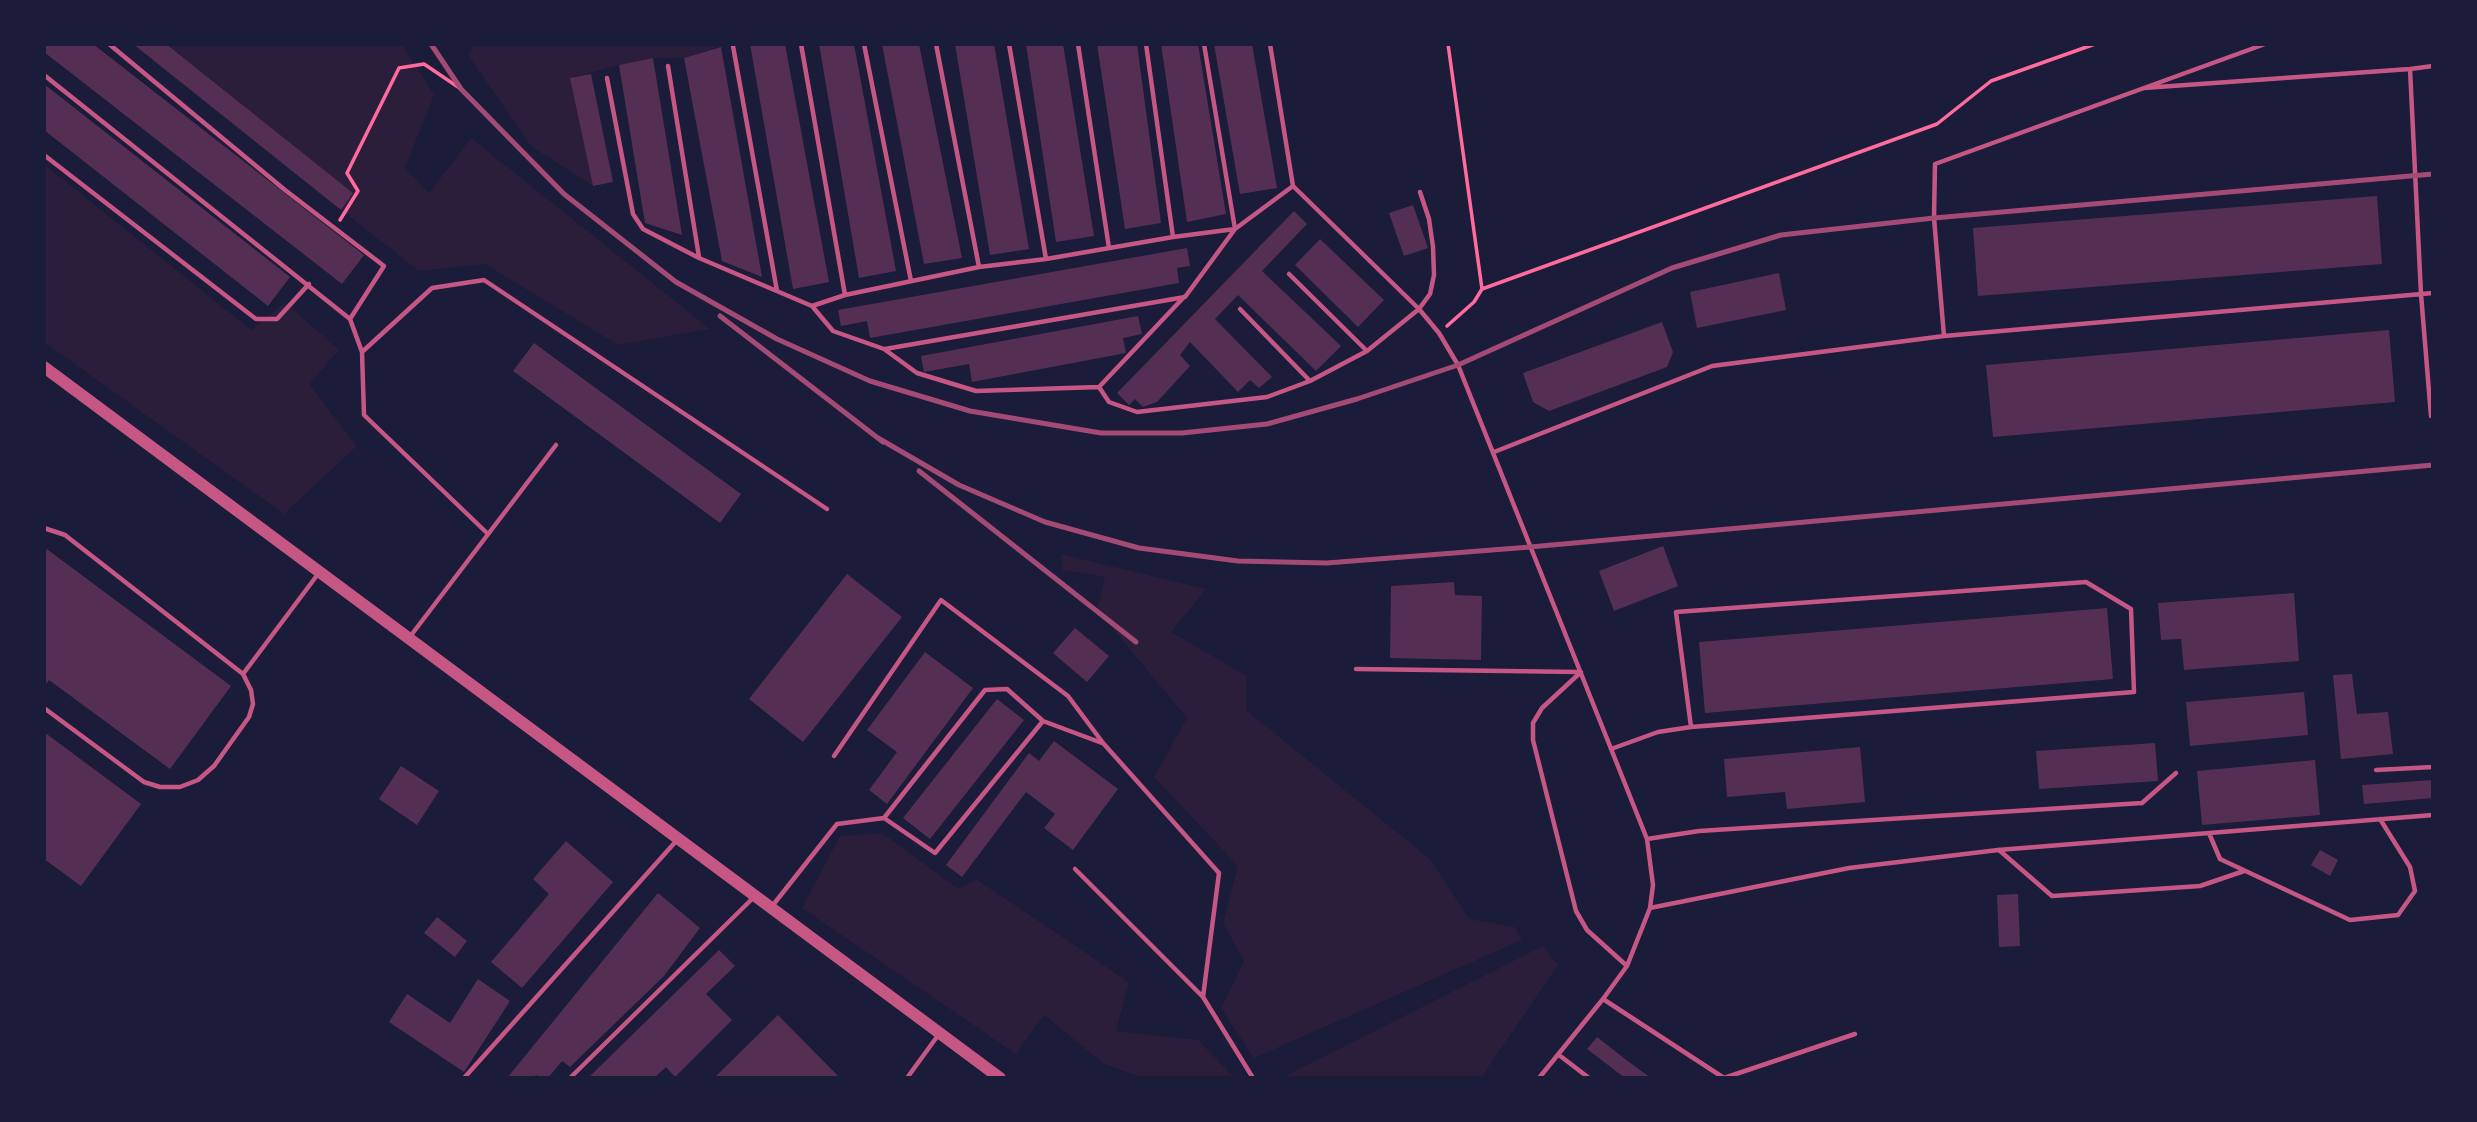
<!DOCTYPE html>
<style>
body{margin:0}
#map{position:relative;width:2477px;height:1122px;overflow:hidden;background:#1b1b3a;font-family:Manrope,sans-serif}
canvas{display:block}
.frame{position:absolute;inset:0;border:46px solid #1b1b3a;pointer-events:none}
</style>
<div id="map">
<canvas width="2477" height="1122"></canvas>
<div class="frame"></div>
</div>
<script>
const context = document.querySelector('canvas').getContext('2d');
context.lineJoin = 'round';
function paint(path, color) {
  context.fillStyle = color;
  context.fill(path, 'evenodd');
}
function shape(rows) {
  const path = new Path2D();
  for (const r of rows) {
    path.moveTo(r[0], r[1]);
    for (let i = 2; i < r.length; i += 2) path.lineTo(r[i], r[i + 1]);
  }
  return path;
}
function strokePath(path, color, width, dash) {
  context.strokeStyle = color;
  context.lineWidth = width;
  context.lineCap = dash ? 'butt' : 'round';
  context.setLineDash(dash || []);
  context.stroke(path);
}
paint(shape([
 [166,44,402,44,434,95,405,168,429,193,471,138,710,329,618,345,485,264,419,271,341,210,353,193],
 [474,44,727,44,684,58,653,58,619,65,571,78,593,186,531,146,468,55],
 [44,164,251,330,285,302,339,350,309,384,357,446,284,514,44,342],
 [1061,554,1206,589,1171,632,1247,676,1246,710,1430,859,1469,919,1515,927,1522,940,1254,1058,1221,1008,1244,961,1223,923,1238,866,1154,777,1187,718,1097,610,1105,577,1062,570],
 [882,833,959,889,976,879,1129,982,1116,1031,1198,1040,1235,1078,1144,1078,1104,1064,1044,1015,1016,1054,802,908,840,836],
 [1543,946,1558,965,1481,1078,1281,1078]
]), '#2a1e3b');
paint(shape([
 [44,44,93,44,364,255,342,284,44,52],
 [133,44,166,44,353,193,341,210],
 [750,44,785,44,829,282,793,289],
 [819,44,854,44,896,271,859,278],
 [882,44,919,44,962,258,924,264],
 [955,44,994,44,1029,249,990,255],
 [1026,44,1063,44,1094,236,1056,242],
 [1097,44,1137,44,1161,223,1125,229],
 [1161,44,1198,44,1226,214,1187,222],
 [1214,44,1252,44,1277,188,1240,194],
 [721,47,762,277,722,261,684,58],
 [653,58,682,235,645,223,619,65],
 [591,74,613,182,593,186,570,78],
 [44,84,290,277,268,306,44,130],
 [2377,196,2382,264,1978,296,1973,228],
 [1413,205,1428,248,1404,256,1389,213],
 [1294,211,1307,224,1262,271,1341,346,1316,371,1238,295,1215,319,1272,377,1259,388,1250,380,1238,392,1190,342,1180,355,1190,366,1157,402,1143,407,1135,399,1129,405,1117,393],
 [1320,239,1384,300,1358,327,1295,265],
 [1187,248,1190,266,1177,268,1179,283,870,338,867,321,841,326,838,310],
 [1779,273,1786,310,1697,328,1690,292],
 [1138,316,1142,334,1123,338,1126,353,972,382,969,364,924,372,921,356],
 [1662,322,1673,352,1667,367,1549,411,1533,402,1523,373],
 [2389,330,2395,402,1993,437,1986,365],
 [534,343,741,494,720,523,513,371],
 [1663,546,1678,586,1614,611,1599,571],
 [44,547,231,686,170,769,49,680,44,687],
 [847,574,902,617,803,742,749,699],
 [1454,582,1455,595,1482,596,1481,660,1390,658,1391,586],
 [2294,593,2299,661,2184,670,2181,639,2161,640,2158,603],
 [2107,608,2113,679,1705,713,1699,642],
 [1075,628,1109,656,1087,682,1053,653],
 [925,652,973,688,887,804,869,790,897,752,867,730],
 [2352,674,2357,714,2388,712,2393,754,2341,759,2333,675],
 [2304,692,2308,735,2190,746,2186,702],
 [997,699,1024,720,930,839,903,818],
 [44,732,141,804,81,886,44,859],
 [1054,741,1118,789,1073,850,1044,828,1055,814,1026,792,962,877,946,865,1029,753,1039,761],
 [2155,743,2158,781,2039,789,2036,751],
 [1860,747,1865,802,1787,809,1785,792,1727,797,1724,759],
 [2315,760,2320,815,2202,825,2197,771],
 [401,766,439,791,417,825,379,799],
 [2433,780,2433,798,2364,804,2362,785],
 [566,841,613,882,522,988,491,962,549,894,533,879],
 [2320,850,2338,860,2330,876,2311,865],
 [658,893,700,928,664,976,570,1067,562,1061,548,1078,541,1078,536,1075,533,1078,507,1078],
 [2018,894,2020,946,1999,947,1997,895],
 [437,917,467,941,455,957,424,933],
 [719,950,735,966,706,994,732,1020,675,1077,666,1067,654,1078,588,1078],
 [478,979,510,1001,464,1072,389,1022,407,994,450,1023],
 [778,1015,840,1078,714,1078],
 [1597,1037,1629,1062,1651,1078,1625,1078,1587,1049]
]), '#542f53');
strokePath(shape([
 [340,220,358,191,347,173,399,68,424,64,461,89],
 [1482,289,1937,124,1991,81,2095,44],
 [1447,326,1474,302,1482,289,1448,44]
]), '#ff6b9d', 3.5);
strokePath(shape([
 [109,44,285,190,384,266,350,319],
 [801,44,845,295],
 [864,44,911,281],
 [936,44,979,267],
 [1009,44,1046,259],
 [1078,44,1109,248],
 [1146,44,1173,237],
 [1270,44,1293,186,1419,309,1439,333,1458,365,1647,839,1653,885,1650,908,1627,966,1603,999,1539,1078],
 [733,46,777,291],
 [668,66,699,257],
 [2410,69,2433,66],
 [44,75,350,319,362,352,364,415,488,534],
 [607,78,633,214,643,229,699,258,812,306,833,331,884,349,917,373,976,391,1099,387,1109,402,1137,412,1267,397,1310,381,1367,351,1419,309,1430,294,1434,275,1433,247,1429,219,1420,192],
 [2144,88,2410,69,2421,294,2431,416,2433,416],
 [44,155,256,319,277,319,309,284],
 [1289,274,1367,351],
 [812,306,845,295,979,267,1046,259,1173,237,1235,229,1293,186],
 [1240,309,1310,381],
 [1944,336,1934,218,1935,164,2265,44],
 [885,349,1185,297,1235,229,1204,44],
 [362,352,432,288,484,280,827,509],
 [1099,387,1184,297],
 [1494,452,1712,366,1944,336,2433,293],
 [44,528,65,535,243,674,251,690,253,704,249,717,214,766,198,780,180,787,160,787,144,782,44,708],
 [409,638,556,445],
 [1356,669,1580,672],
 [1581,672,1542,708,1533,723,1533,740,1576,911,1587,930,1627,966],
 [243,674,318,574],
 [1611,749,1658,732,1691,727,2134,692,2131,609,2086,582,1676,612,1691,727],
 [834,756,941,600,1068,696,1103,743,1219,873,1203,997],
 [2376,770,2433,767],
 [884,818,985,690,1007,689,1043,721],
 [2209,833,2220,859,2350,920,2398,915,2415,891,2410,867,2380,819],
 [1647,839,1699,831,2142,803,2176,773],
 [1999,850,2052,896,2200,886,2244,871],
 [1075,869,1203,997,1253,1078],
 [773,905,837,824,884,818,935,853,1043,721,1102,743],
 [1650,908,1849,868,1998,850,2433,815],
 [1603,999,1724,1078,1855,1034],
 [1559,1055,1589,1078],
 [464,1078,678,839],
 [570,1078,754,897],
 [907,1078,939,1034]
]), '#c65784', 4.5);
strokePath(shape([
 [44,367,1000,1078]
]), '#c65784', 12);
strokePath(shape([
 [431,44,461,89,564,194,676,282,777,339,870,381,970,411,1101,433,1182,433,1267,424,1357,399,1458,365,1672,268,1781,235,1934,218,2433,174],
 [720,316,883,442],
 [878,438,959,485,1045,522,1139,548,1238,561,1327,563,1530,547,2433,465],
 [919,471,1136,642]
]), '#a44b75', 5);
</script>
